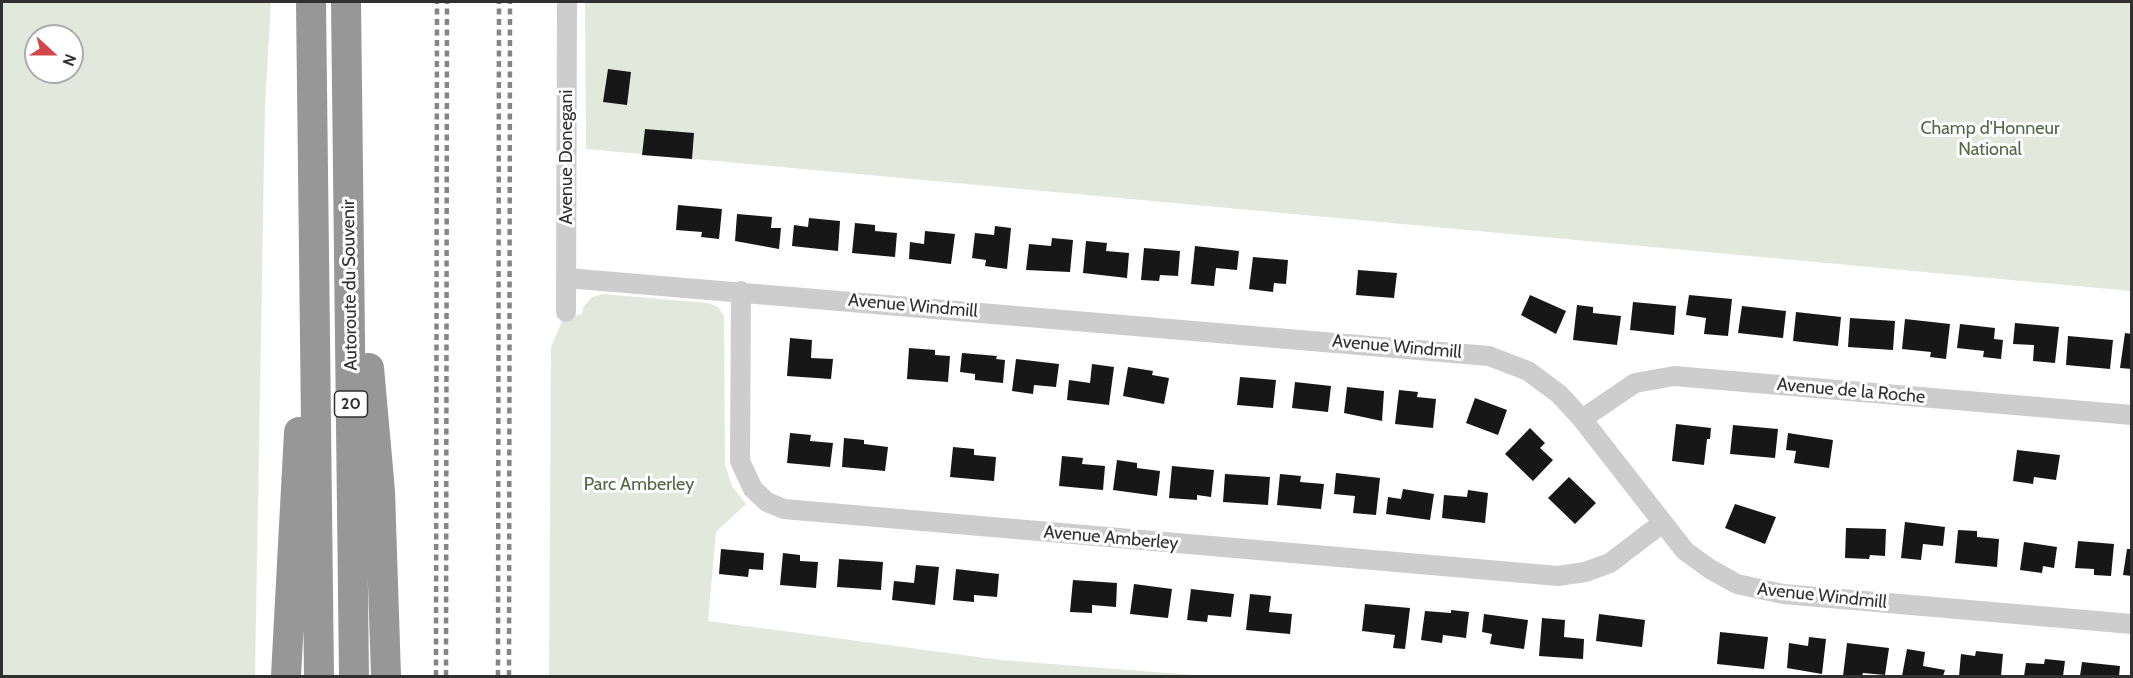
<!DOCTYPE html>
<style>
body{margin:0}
#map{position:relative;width:2133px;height:678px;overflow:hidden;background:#fff;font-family:Cabin,sans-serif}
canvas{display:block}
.frame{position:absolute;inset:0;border:3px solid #303030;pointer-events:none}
.north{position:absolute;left:24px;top:24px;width:60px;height:60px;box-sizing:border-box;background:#fff;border:2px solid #acacac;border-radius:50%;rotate:111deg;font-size:16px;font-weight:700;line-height:24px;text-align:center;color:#303030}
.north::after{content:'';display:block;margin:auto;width:21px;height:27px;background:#d1484b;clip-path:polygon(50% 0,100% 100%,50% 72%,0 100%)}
</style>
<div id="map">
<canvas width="2133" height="678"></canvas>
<div class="frame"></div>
<div class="north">N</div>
</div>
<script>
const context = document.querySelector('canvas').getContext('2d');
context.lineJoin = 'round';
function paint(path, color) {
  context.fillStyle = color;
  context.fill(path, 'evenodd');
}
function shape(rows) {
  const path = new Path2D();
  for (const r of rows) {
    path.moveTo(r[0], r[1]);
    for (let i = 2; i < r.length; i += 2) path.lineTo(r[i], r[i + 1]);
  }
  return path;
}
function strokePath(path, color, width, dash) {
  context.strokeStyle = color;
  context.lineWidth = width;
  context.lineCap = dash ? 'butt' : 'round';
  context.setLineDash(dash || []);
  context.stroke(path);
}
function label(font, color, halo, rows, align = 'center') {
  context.font = font + ' Cabin,sans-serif';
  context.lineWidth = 6;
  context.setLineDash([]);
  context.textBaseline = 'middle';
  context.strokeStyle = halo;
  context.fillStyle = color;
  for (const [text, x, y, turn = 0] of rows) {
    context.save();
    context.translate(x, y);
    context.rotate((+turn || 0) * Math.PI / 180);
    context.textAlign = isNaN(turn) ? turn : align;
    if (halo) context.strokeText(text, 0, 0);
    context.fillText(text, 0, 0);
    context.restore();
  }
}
paint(shape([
 [2,2,271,2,265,105,255,676,2,676],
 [36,36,72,36,72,72,36,72],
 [585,2,2131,2,2131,291,586,149],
 [603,294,708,303,718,307,724,316,725,464,732,486,746,504,716,532,708,621,1001,660,1206,676,549,676,551,347,563,319,582,314,583,307,592,297]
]), '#e3e8dd');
paint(shape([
 [608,69,631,72,627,105,603,102],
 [645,129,694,133,692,159,642,155],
 [678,205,722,209,719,239,701,237,702,232,676,230],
 [737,214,772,217,771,228,781,228,779,249,735,241],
 [809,218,840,221,838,251,792,246,794,225,808,227],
 [855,223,875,225,875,231,897,233,895,257,852,253],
 [995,226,1011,228,1007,269,985,266,986,260,972,258,975,233,994,235],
 [925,231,955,234,951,264,909,259,910,242,924,244],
 [1052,238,1073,240,1070,272,1026,270,1029,244,1051,246],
 [1086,241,1107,243,1106,251,1129,253,1127,278,1083,273],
 [1195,246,1239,251,1237,270,1216,268,1214,286,1191,284],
 [1144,248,1180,251,1178,276,1160,275,1159,281,1141,280],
 [1253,257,1288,260,1286,284,1274,283,1273,292,1249,289],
 [1358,270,1397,273,1394,298,1356,295],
 [1530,295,1566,311,1556,334,1521,315],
 [1689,295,1732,299,1728,336,1704,334,1706,318,1686,315],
 [1633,302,1676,306,1674,335,1630,330],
 [1577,305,1593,307,1593,313,1621,316,1617,345,1573,340],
 [1742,306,1786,311,1783,338,1738,333],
 [1796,312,1841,317,1838,346,1793,341],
 [1850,318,1895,321,1893,350,1848,347],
 [1905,319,1950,324,1946,359,1930,357,1931,352,1902,349],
 [2015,323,2059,327,2055,363,2033,361,2034,345,2013,344],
 [1960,324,1995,328,1994,339,2003,340,2001,359,1983,357,1984,351,1957,348],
 [2125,333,2132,334,2132,369,2120,368],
 [2068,336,2113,340,2110,369,2066,365],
 [790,338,812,340,811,358,833,359,831,379,787,376],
 [909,348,935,350,935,355,950,356,948,382,907,379],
 [962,353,997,356,996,359,1005,360,1003,383,975,380,975,374,960,372],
 [1016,359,1059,364,1056,387,1034,385,1033,394,1012,391],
 [1092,364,1114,367,1109,405,1067,400,1069,380,1090,383],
 [1128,367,1153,371,1152,375,1169,378,1164,404,1123,396],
 [1240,377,1276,380,1273,408,1237,405],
 [1295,382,1331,386,1328,412,1292,408],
 [1347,387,1384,391,1382,421,1344,413],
 [1399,390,1418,392,1417,397,1436,399,1433,428,1395,424],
 [1475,398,1507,410,1498,435,1466,423],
 [1676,424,1711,428,1710,439,1707,439,1704,465,1672,461],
 [1733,425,1778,429,1775,458,1730,454],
 [1530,428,1545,443,1540,448,1553,460,1533,481,1505,454],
 [790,433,811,435,810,441,833,443,830,467,787,463],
 [1788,433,1833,440,1829,468,1794,463,1796,451,1786,450],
 [844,438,864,440,864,444,888,447,885,471,842,467],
 [953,447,974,449,974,455,996,457,994,481,950,477],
 [2017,450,2060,455,2056,480,2034,477,2033,484,2013,481],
 [1062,456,1083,458,1082,464,1105,466,1103,490,1059,486],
 [1117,460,1137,463,1137,468,1160,471,1157,496,1113,490],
 [1172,466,1214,470,1211,497,1197,495,1197,500,1169,498],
 [1336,473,1380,478,1376,515,1353,513,1355,496,1334,494],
 [1225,474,1270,477,1268,505,1223,502],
 [1280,474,1301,476,1300,482,1324,484,1321,509,1277,505],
 [1569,477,1596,503,1575,524,1548,498],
 [1403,489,1434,494,1430,520,1386,514,1388,497,1401,499],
 [1468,490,1488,493,1485,523,1442,518,1444,495,1467,497],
 [1735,504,1776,517,1765,544,1725,528],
 [1905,522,1945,527,1943,546,1923,544,1921,560,1901,558],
 [1846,528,1886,529,1885,556,1870,555,1869,559,1845,558],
 [1958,530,1977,531,1977,537,1999,539,1997,567,1955,563],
 [2078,541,2114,544,2111,576,2094,575,2094,569,2075,568],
 [2024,542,2057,547,2054,568,2043,566,2042,573,2020,570],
 [721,549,764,553,763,570,749,569,748,577,719,574],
 [2127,549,2132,549,2132,576,2123,575],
 [783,553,800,555,800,561,818,562,816,588,780,585],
 [839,559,883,562,881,590,837,587],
 [916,565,939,567,935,605,892,600,894,581,914,583],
 [956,569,999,574,997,597,974,595,974,602,953,600],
 [1073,580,1117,583,1116,607,1092,605,1092,613,1070,612],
 [1134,584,1172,589,1168,618,1130,614],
 [1191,589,1234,594,1231,617,1208,615,1207,622,1187,620],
 [1250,594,1271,596,1269,612,1292,614,1290,634,1246,630],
 [1365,604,1410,608,1405,649,1393,648,1395,635,1362,631],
 [1451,610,1469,612,1466,638,1443,635,1442,643,1421,640,1425,611,1451,613],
 [1484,614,1528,620,1524,649,1490,644,1492,634,1482,632],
 [1599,614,1645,620,1642,647,1596,641],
 [1542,618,1565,620,1564,637,1584,639,1583,659,1539,656],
 [1720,632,1768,637,1764,669,1717,664],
 [1809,637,1826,639,1822,674,1787,668,1789,643,1808,646],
 [1847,643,1889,648,1885,675,1863,673,1862,676,1843,676],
 [1907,649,1925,652,1923,666,1945,670,1943,676,1902,676],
 [1976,651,2003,654,2001,676,1959,676,1961,654,1975,656],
 [2045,659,2065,661,2063,676,2024,676,2026,663,2044,664],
 [2082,662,2120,666,2119,676,2080,676]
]), '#171717');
strokePath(shape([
 [567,278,1489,356,1528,371,1559,394,1582,419,1685,551,1710,569,1737,584,1783,594,2132,624],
 [741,291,740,461,753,489,767,502,784,509,1558,576,1585,572,1610,563,1661,524],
 [566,312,567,2],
 [1582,419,1635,383,1674,376,2132,415]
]), '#cdcdcd', 20);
strokePath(shape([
 [311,2,319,676],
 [346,2,354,676],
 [369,368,380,491,386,676],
 [286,676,299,432]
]), '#979797', 30);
strokePath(shape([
 [436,676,437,2],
 [446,676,447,2],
 [498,676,499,2],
 [509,676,510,2]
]), '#858585', 4.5, [6, 4.5]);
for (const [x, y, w] of [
 [351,404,33]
]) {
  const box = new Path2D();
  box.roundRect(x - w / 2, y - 13, w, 26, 4.5);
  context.fillStyle = '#fff';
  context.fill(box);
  strokePath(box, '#303030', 1.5);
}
label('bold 16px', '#303030', null, [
 ["20",351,404]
]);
label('18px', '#526742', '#fff', [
 ["Champ d'Honneur",1990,129],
 ["National",1990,150],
 ["Parc Amberley",639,485]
]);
label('18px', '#303030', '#fff', [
 ["Avenue Donegani",567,157,-90],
 ["Autoroute du Souvenir",350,285,-91],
 ["Avenue Windmill",913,306,5],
 ["Avenue Windmill",1397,347,5],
 ["Avenue de la Roche",1851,391,5],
 ["Avenue Amberley",1111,538,5],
 ["Avenue Windmill",1822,596,6]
]);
</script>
